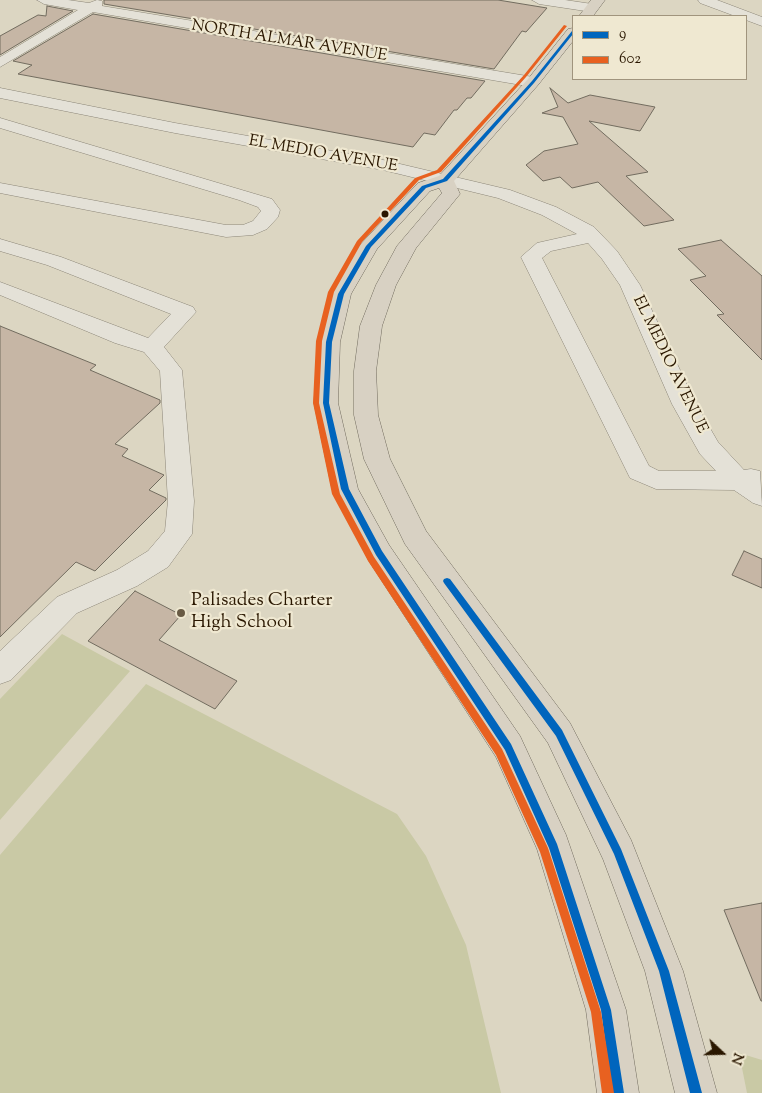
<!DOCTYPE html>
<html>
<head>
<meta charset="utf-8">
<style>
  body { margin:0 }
  #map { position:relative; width:762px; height:1093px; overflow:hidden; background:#dcd6c2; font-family:"Sorts Mill Goudy",serif }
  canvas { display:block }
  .legend { position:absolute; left:572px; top:15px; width:175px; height:65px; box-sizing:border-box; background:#efe8d1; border:1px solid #a0947d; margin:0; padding:6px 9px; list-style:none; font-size:15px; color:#2a1700 }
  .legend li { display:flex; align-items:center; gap:10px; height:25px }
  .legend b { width:25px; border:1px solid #a0947d }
  .north { position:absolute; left:697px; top:1028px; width:50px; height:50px; -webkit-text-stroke:4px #efe8d1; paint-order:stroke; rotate:111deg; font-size:14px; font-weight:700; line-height:20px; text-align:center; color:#2a1700 }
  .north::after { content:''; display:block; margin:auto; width:18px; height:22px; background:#2a1700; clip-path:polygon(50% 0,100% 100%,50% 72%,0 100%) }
</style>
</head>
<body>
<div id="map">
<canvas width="762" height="1093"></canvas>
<ul class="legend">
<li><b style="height:6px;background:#0065bd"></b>9</li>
<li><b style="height:6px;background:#e86120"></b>602</li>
</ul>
<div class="north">N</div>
</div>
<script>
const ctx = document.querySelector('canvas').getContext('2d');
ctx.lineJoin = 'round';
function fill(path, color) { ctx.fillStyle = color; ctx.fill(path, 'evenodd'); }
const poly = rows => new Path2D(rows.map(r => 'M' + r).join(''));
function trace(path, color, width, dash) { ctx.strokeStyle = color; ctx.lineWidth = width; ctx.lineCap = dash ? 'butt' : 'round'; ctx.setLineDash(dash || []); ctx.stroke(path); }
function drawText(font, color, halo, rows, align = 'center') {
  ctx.font = font + ' "Sorts Mill Goudy",serif'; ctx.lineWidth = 4.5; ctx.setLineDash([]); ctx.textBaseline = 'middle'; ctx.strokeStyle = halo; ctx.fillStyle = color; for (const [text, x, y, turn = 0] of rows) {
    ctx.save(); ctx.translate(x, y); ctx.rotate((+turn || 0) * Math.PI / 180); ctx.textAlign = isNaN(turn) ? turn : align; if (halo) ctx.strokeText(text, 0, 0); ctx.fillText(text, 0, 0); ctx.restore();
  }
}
const green = poly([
  [62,634,130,671,0,820,0,699],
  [146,684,397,814,426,856,466,945,501,1093,0,1093,0,855],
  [739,1053,762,1060,762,1093,747,1093]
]);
const building = poly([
  [104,0,498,0,547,8,526,32,522,31,494,69,104,4,104,0],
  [47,6,73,11,0,55,0,36,38,15,46,16,47,6],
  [93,14,485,81,471,98,467,98,457,110,454,110,435,135,424,133,413,147,18,74,32,65,13,61,93,14],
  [550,88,568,103,590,95,655,107,640,131,589,121,648,172,626,176,674,220,644,226,598,182,572,188,560,177,543,181,526,165,544,151,578,144,563,117,542,113,558,107,550,88],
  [721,240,762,276,762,360,717,315,724,314,690,280,706,276,678,249,721,240],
  [0,326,96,365,90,370,160,400,160,403,115,444,128,449,122,456,164,475,149,490,166,498,166,500,95,571,76,562,0,637,0,326],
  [744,551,762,559,762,588,732,575,744,551],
  [135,591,181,615,159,640,237,681,215,709,88,641,135,591],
  [762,903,762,1001,761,1001,724,910,762,903]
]);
const minor = poly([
  [37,0,68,0,89,3,97,0,102,1,102,6,533,77,541,82,533,87,93,12,0,67,0,57,78,10,44,4,37,0],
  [532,0,565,0,592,4,599,8,592,12,539,4,532,0],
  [698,0,717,0,762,17,762,26,746,20,746,16,735,16,700,3,698,0],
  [0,88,175,123,383,160,510,190,556,207,594,227,617,251,640,285,696,404,718,442,744,470,751,469,760,471,762,506,753,503,734,490,656,489,630,478,521,257,537,243,577,234,542,215,498,198,383,170,175,133,0,98,0,88],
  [588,243,602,259,620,285,672,404,700,454,716,471,659,471,649,466,542,258,551,251,588,243],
  [0,118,272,199,280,210,278,217,267,229,253,235,226,237,0,193,0,183,226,225,243,225,253,221,261,211,258,207,239,200,0,128,0,118],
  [0,239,61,257,193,307,196,312,164,347,182,370,194,501,192,534,168,567,137,586,77,613,11,680,0,684,0,651,57,597,117,570,148,551,165,531,168,501,160,371,144,352,115,343,0,295,0,282,148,338,171,314,47,265,0,251,0,239]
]);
const major = poly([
  [591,0,605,0,593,16,579,16,591,0],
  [573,28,573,41,538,85,454,181,460,194,416,248,396,285,382,326,376,371,378,415,390,459,426,531,570,723,631,840,683,971,717,1093,675,1093,645,971,603,859,548,743,405,544,364,459,354,415,354,371,360,326,376,285,397,246,442,193,439,188,430,191,377,249,351,294,340,342,338,403,358,489,389,545,520,736,566,835,626,1010,639,1093,597,1093,586,1010,537,849,496,757,369,561,332,489,314,403,318,342,331,294,359,246,418,183,439,176,528,79,568,29,573,28]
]);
const bus1 = poly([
  [572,31,573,31,573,34,534,83,447,181,426,188,371,247,344,294,332,342,329,403,349,489,382,551,511,744,557,844,611,1010,624,1093,612,1093,601,1010,549,848,505,750,376,555,341,489,323,403,326,342,338,294,366,246,422,186,443,179,532,81,572,31],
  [447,578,450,579,562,730,621,849,669,971,702,1093,690,1093,659,971,614,854,556,736,444,583,443,581,444,579,447,578]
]);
const bus2 = poly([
  [564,25,567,26,526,77,441,172,419,180,362,242,334,292,322,341,319,403,340,494,374,557,502,749,548,848,601,1012,614,1093,602,1093,591,1012,540,852,496,755,368,561,332,494,313,403,316,341,328,292,357,241,415,178,437,170,524,75,564,25]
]);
const markers = [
  [385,214,4.5,"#2a1700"],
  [181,613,5,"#685a44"]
];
const farStreetnames = [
  ["NORTH ALMAR AVENUE",289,42,9],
  ["EL MEDIO AVENUE",323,155,10],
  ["EL MEDIO AVENUE",669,365,64]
];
const poiNames = [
  ["Palisades Charter",191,602],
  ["High School",191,624]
];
fill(green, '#c9c9a5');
fill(building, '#c6b6a5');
trace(building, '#726c5f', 1);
trace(minor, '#8c8678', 1);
trace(major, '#726c5f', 1);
fill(minor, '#e4e1d7');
fill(major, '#d8d1c3');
fill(bus1, '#0065bd');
fill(bus2, '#e86120');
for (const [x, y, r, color] of markers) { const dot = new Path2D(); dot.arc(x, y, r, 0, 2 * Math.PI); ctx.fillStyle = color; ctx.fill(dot); trace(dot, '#efe8d1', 2); }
drawText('16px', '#2a1700', '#efe8d1', farStreetnames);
drawText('19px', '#2a1700', '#efe8d1', poiNames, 'left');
</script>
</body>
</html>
